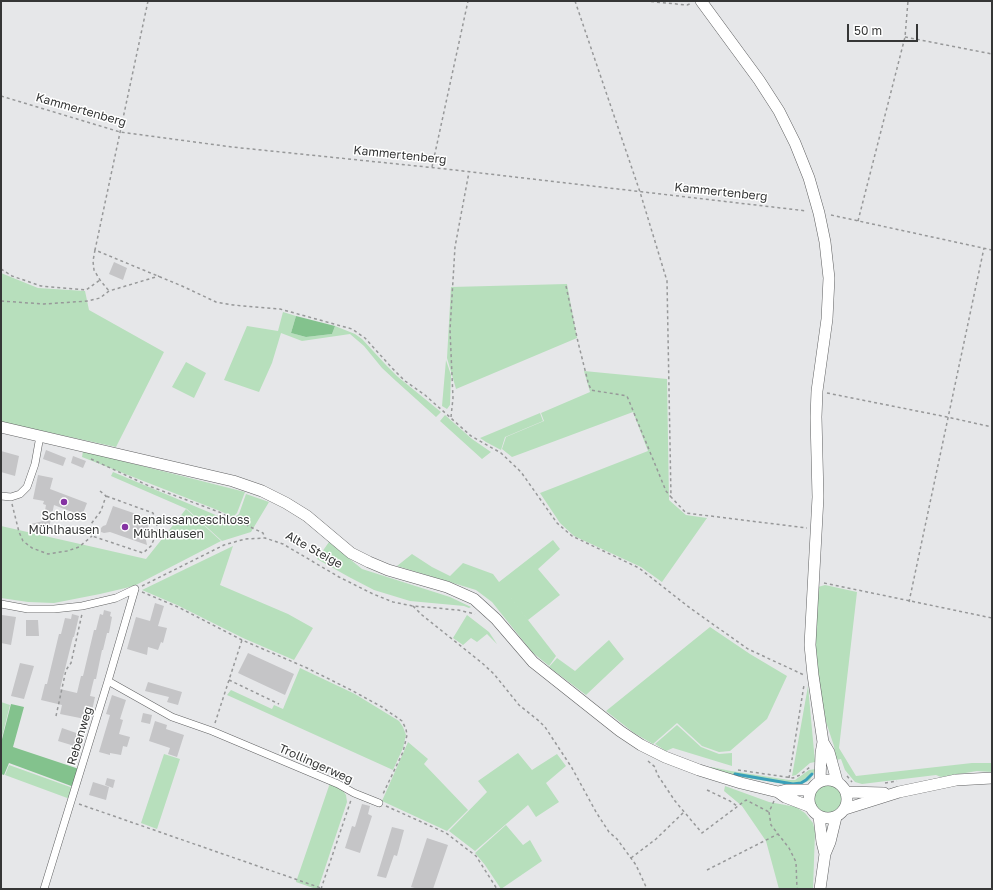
<!DOCTYPE html>
<html>
<head>
<meta charset="utf-8">
<style>
  body { margin:0 }
  #map { position:relative; width:993px; height:890px; overflow:hidden; background:#e6e7e9; font-family:"Golos Text",sans-serif }
  canvas { display:block }
  .frame { position:absolute; inset:0; border:2px solid #353636; pointer-events:none }
  .scale { position:absolute; left:847px; top:24px; width:71px; height:18px; box-sizing:border-box; border:2px solid #353636; border-top:0; padding-left:5px; font-size:12px; line-height:14px; white-space:nowrap; color:#353636; -webkit-text-stroke:3px #fff; paint-order:stroke }
</style>
</head>
<body>
<div id="map">
<canvas width="993" height="890"></canvas>
<div class="frame"></div>
<div class="scale">50 m</div>
</div>
<script>
const ctx = document.querySelector('canvas').getContext('2d');
ctx.lineJoin = 'round';
function fill(path, color) { ctx.fillStyle = color; ctx.fill(path, 'evenodd'); }
const poly = rows => new Path2D(rows.map(r => 'M' + r).join(''));
function trace(path, color, width, dash) { ctx.strokeStyle = color; ctx.lineWidth = width; ctx.lineCap = dash ? 'butt' : 'round'; ctx.setLineDash(dash || []); ctx.stroke(path); }
function drawText(font, color, halo, rows, align = 'center') {
  ctx.font = font + ' "Golos Text",sans-serif'; ctx.lineWidth = 3; ctx.setLineDash([]); ctx.textBaseline = 'middle'; ctx.strokeStyle = halo; ctx.fillStyle = color; for (const [text, x, y, turn = 0] of rows) {
    ctx.save(); ctx.translate(x, y); ctx.rotate((+turn || 0) * Math.PI / 180); ctx.textAlign = isNaN(turn) ? turn : align; if (halo) ctx.strokeText(text, 0, 0); ctx.fillText(text, 0, 0); ctx.restore();
  }
}
const green = poly([
  [1,273,38,288,85,291,89,310,164,352,116,447,1,422],
  [567,284,577,338,456,389,447,358,451,287],
  [283,312,296,316,291,333,306,337,332,334,335,326,355,334,362,339,386,365,398,377,441,412,436,417,396,381,382,368,364,346,350,334,302,341,281,333,272,363,259,392,224,380,247,326,278,331],
  [446,360,451,375,450,405,447,409,442,406],
  [186,362,206,373,194,398,172,387],
  [584,371,667,379,669,500,686,515,707,518,662,582,641,567,574,536,560,523,540,493,648,451,633,412,512,457,502,449,506,437,544,421,541,413,590,392],
  [540,413,543,421,505,437,501,450,486,442,480,438],
  [445,415,472,439,491,452,482,459,440,421],
  [83,451,245,492,237,513,233,517,220,511,82,457],
  [113,472,230,521,239,514,246,494,269,502,251,532,222,541,187,509,111,476],
  [186,509,221,541,134,586,100,594,54,603,28,602,1,598,1,526,146,559],
  [553,540,560,549,538,569,560,595,528,620,504,589,556,656,549,666,532,652,492,602,476,590,397,566,412,554,432,567,450,576,463,563,493,574,499,582],
  [329,542,362,569,450,597,471,607,469,608,464,606,410,601,374,590,349,577,317,559],
  [233,546,220,585,288,614,313,628,294,660,243,638,177,605,142,590],
  [825,585,857,592,839,748,856,776,972,763,992,763,992,772,977,771,941,777,936,775,862,784,855,782,845,770,841,759,836,760,834,746,826,722,818,678,815,646,818,587],
  [467,615,489,632,497,644,487,634,477,642,471,638,463,645,453,638],
  [710,627,750,654,787,676,767,719,730,751,719,752,702,746,677,723,653,744,634,733,606,711],
  [609,640,624,659,586,695,549,667,557,658,575,671],
  [300,668,355,694,399,721,403,727,406,735,403,748,393,770,227,695,231,690,272,709,274,705,283,709],
  [808,686,815,762,810,763,796,775,792,776],
  [1,702,10,705,1,741],
  [677,725,701,747,719,754,732,753,732,766,673,748,666,751,655,744],
  [408,742,428,759,424,764,468,810,447,831,382,801],
  [518,753,532,770,557,754,566,766,546,783,559,802,536,817,528,805,475,851,449,831,487,792,478,781],
  [164,754,180,759,157,829,141,823],
  [9,765,73,788,70,799,5,775],
  [711,767,731,771,789,780,795,780,809,770,816,769,810,780,798,786,741,777,711,769],
  [330,783,341,788,346,795,347,802,318,889,316,889,296,882],
  '814 799a14 14 0 1 1 28 0a14 14 0 1 1-28 0Z',
  [725,786,769,802,796,807,805,813,813,823,815,832,813,889,779,889,766,841,742,806,724,791],
  [506,825,523,845,530,840,542,861,501,889,485,865,475,853]
]);
const forest = poly([
  [296,316,335,326,332,334,306,337,291,333],
  [11,704,24,707,13,747,79,769,74,787,9,763,4,775,1,774,1,743]
]);
const stream = poly([
  [735,774,793,784,801,783,806,780,812,774]
]);
const building = poly([
  [114,262,127,268,123,280,109,274],
  [46,450,66,458,63,466,43,459],
  [1,451,19,456,15,476,1,472],
  [73,456,86,461,83,468,71,463],
  [38,475,53,478,50,489,87,503,82,516,54,505,49,528,31,524,43,521,46,505,43,504,44,501,33,499],
  [113,506,151,519,148,528,156,533,145,535,147,545,110,532,104,533,101,532,101,528,103,526,106,525],
  [155,603,164,606,158,626,167,628,163,643,161,642,158,650,148,647,147,655,127,649,136,617,150,621],
  [104,610,111,612,110,616,112,617,109,633,107,633,103,650,102,650,96,679,94,679,92,687,90,696,95,697,90,720,60,714,62,705,41,700,45,684,47,684,59,634,61,634,65,618,71,619,72,614,79,616,74,637,73,637,60,689,77,693,81,676,83,676,94,630,96,630,100,614,103,615],
  [2,615,16,617,11,645,1,643],
  [26,620,38,620,39,636,26,636],
  [248,653,294,674,285,695,238,673],
  [20,663,34,666,24,699,11,696],
  [148,682,182,692,178,705,167,702,169,697,145,691],
  [112,695,126,700,120,719,123,720,119,734,130,737,127,747,123,746,121,755,110,753,110,755,99,752,110,715,106,714],
  [143,713,152,715,150,724,141,722],
  [155,721,167,725,166,729,184,735,177,757,168,754,170,748,149,741],
  [62,728,85,736,81,748,58,741],
  [107,778,115,780,113,788,105,785],
  [93,782,109,787,106,800,89,795],
  [362,804,370,806,368,814,372,816,360,853,345,848,352,826,355,827],
  [392,827,404,830,397,856,394,855,386,878,377,876],
  [427,838,448,845,433,889,418,889,411,887]
]);
const path = poly([
  [148,1,95,250,182,286,216,302,233,305,280,309,352,329,365,338,392,368,405,381,425,395,471,436,501,453,521,472,557,523,572,536,639,568,690,608,748,649,804,675],
  [575,1,640,192,667,281,671,497,686,513,807,528],
  [645,1,687,5,692,3],
  [905,37,992,54],
  [1,96,120,132,232,147,446,169,807,211],
  [432,167,468,1],
  [831,215,992,250],
  [858,221,905,37,908,1],
  [95,250,93,261,94,270,100,280,109,291],
  [1,269,12,276,41,286,86,290,100,280],
  [566,286,578,342,588,382,591,390,627,396,666,491,671,497],
  [1,301,44,304,88,301,100,298,109,291,159,276],
  [827,393,947,417,992,427],
  [451,417,453,398,450,330,455,247,469,172],
  [91,459,149,486,219,512,263,533,265,538],
  [100,491,106,496,101,511,91,524,92,536,143,553,151,546,158,530,156,521,153,513,106,496],
  [12,504,19,532,23,541,32,548,48,554,67,551,79,547,92,536],
  [824,583,992,618],
  [142,586,224,545,245,539,265,538,283,544,339,577,373,594,393,602,413,606,458,610,475,614],
  [142,592,178,607,242,640,307,668,351,690,382,707,402,721,406,729,407,735,403,752,382,796],
  [909,602,984,248],
  [413,606,422,615,482,663,494,674,519,705,539,721,545,727,572,768,596,812,609,832,617,839,636,865,647,889],
  [229,680,279,704],
  [56,716,66,670,71,663,82,614],
  [215,723,242,640],
  [648,761,655,767,657,774,675,801,702,833,746,800,769,812],
  [738,770,793,778,800,775,810,767],
  [847,776,852,782],
  [789,778,804,685],
  [885,783,897,781],
  [707,790,730,801,737,806],
  [774,801,769,812,771,825,789,848,796,862,797,889],
  [79,804,321,888],
  [386,806,446,833,476,856,497,889],
  [631,858,656,839,684,812],
  [707,870,778,834],
  [321,889,351,800]
]);
const street = poly([
  [1,496,11,497,20,494,27,487,35,464,40,436],
  [1,604,28,609,54,609,82,606,116,598,135,589],
  [108,681,172,717,212,731,338,784,354,793,379,803],
  [44,889,108,681,135,589]
]);
const secondary = poly([
  [701,1,759,80,779,111,795,143,809,178,819,213,825,242,829,278,827,319,817,391,816,417,818,497,810,645,813,675,823,742,821,753,820,781],
  [1,427,233,481,262,491,286,503,307,516,351,553,369,562,388,570,447,587,474,599,496,619,533,662,620,731,641,745,665,757,699,770,741,783,778,792,785,797,811,807],
  [823,742,829,752,837,781],
  '809 799a19 19 0 1 1 38 0a19 19 0 1 1-38 0Z',
  [778,792,786,790,811,790],
  [847,792,884,793],
  [845,809,899,792,956,780,992,778],
  [819,816,822,842,825,854],
  [820,889,825,854,830,842,836,817]
]);
const markers = [
  [64,502,4,"#8532a2"],
  [125,527,4,"#8532a2"]
];
const streetNames = [
  ["Kammertenberg",81,110,16],
  ["Kammertenberg",400,155,6],
  ["Kammertenberg",721,192,6],
  ["Alte Steige",314,550,29],
  ["Rebenweg",80,736,-73],
  ["Trollingerweg",316,764,24]
];
const poiNames = [
  ["Schloss",64,516],
  ["Mühlhausen",64,530],
  ["Renaissanceschloss",133,520,"left"],
  ["Mühlhausen",133,534,"left"]
];
fill(green, '#b7dfbc');
fill(forest, '#83c28d');
trace(stream, '#399fb9', 3);
fill(building, '#c5c5c7');
trace(street, '#606162', 8);
trace(secondary, '#606162', 12);
trace(path, '#979899', 1.5, [3, 3]);
trace(street, '#fff', 7);
trace(secondary, '#fff', 11);
for (const [x, y, r, color] of markers) { const dot = new Path2D(); dot.arc(x, y, r, 0, 2 * Math.PI); ctx.fillStyle = color; ctx.fill(dot); trace(dot, '#fff', 1.5); }
drawText('12px', '#353636', '#fff', streetNames);
drawText('12px', '#353636', '#fff', poiNames);
</script>
</body>
</html>
